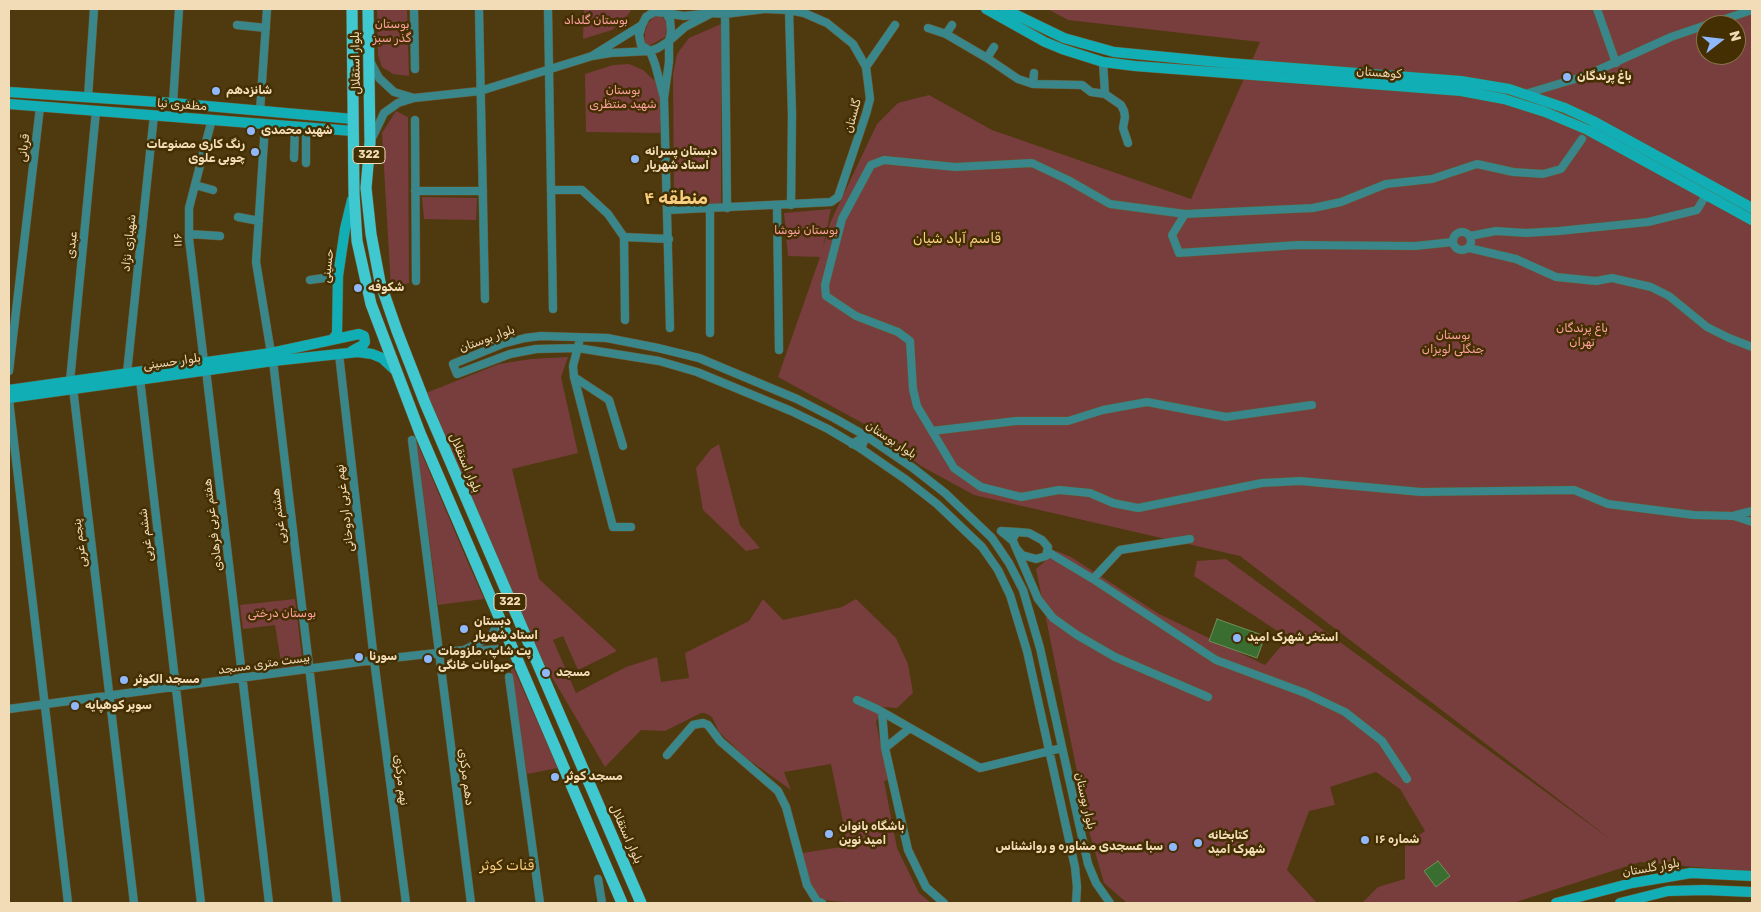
<!DOCTYPE html>
<html>
<head>
<meta charset="utf-8">
<style>
  body { margin:0 }
  #map { position:relative; width:1761px; height:912px; overflow:hidden; background:#4f390f; font-family:Rubik,sans-serif }
  canvas { display:block }
  .frame { position:absolute; inset:0; border:10px solid #f2dcb8; pointer-events:none }
  .north { position:absolute; left:1696px; top:15px; width:50px; height:50px; box-sizing:border-box; background:#442f03; border:1px solid #8a744b; border-radius:50%; rotate:74deg; font-size:14px; font-weight:700; line-height:20px; text-align:center; color:#f2dcb8 }
  .north::after { content:''; display:block; margin:auto; width:18px; height:22px; background:#90b8fd; clip-path:polygon(50% 0,100% 100%,50% 72%,0 100%) }
</style>
</head>
<body>
<div id="map">
<canvas width="1761" height="912"></canvas>
<div class="frame"></div>
<div class="north">N</div>
</div>
<script>
const ctx = document.querySelector('canvas').getContext('2d');
ctx.lineJoin = 'round';
function fill(path, color) { ctx.fillStyle = color; ctx.fill(path, 'evenodd'); }
const poly = rows => new Path2D(rows.map(r => 'M' + r).join(''));
function trace(path, color, width, dash) { ctx.strokeStyle = color; ctx.lineWidth = width; ctx.lineCap = dash ? 'butt' : 'round'; ctx.setLineDash(dash || []); ctx.stroke(path); }
function drawText(font, color, halo, rows, align = 'center') {
  ctx.font = font + ' Rubik,Vazirmatn,sans-serif'; ctx.lineWidth = 5; ctx.setLineDash([]); ctx.textBaseline = 'middle'; ctx.strokeStyle = halo; ctx.fillStyle = color; for (const [text, x, y, turn = 0] of rows) {
    ctx.save(); ctx.translate(x, y); ctx.rotate((+turn || 0) * Math.PI / 180); ctx.textAlign = isNaN(turn) ? turn : align; if (halo) ctx.strokeText(text, 0, 0); ctx.fillText(text, 0, 0); ctx.restore();
  }
}
const green = poly([
  [377,9,407,9,409,76,393,74,382,67,378,55],
  [584,9,632,9,627,16,612,30,583,39],
  [1048,9,1752,9,1752,872,1640,862,1513,903,1362,903,1378,887,1405,879,1405,845,1425,831,1400,789,1376,772,1330,787,1335,805,1309,811,1287,870,1317,903,1127,903,1104,883,1089,831,1036,569,1057,551,1071,557,1159,614,1265,665,1288,638,1194,576,1197,561,1226,559,1613,841,1240,556,974,495,921,466,879,432,778,377,820,257,788,256,784,213,831,209,823,248,830,223,877,124,898,103,929,95,992,130,1191,199,1260,42,1068,20],
  [1706,25,1736,25,1736,55,1706,55],
  [661,16,665,20,667,28,665,37,649,46,644,42,645,32,648,23,654,17],
  [721,24,721,206,674,206,673,74,677,54,689,38],
  [629,64,643,70,655,81,661,96,660,133,586,132,585,74,613,65],
  [396,111,408,117,409,283,391,289,382,133],
  [422,197,477,198,476,220,424,219],
  [568,357,561,377,578,453,512,469,539,579,617,651,578,670,563,636,553,640,576,693,626,667,657,657,661,682,689,678,685,653,749,621,763,599,783,620,842,607,856,599,896,638,908,664,913,693,897,708,883,707,876,722,888,780,884,781,897,848,919,893,931,903,856,903,821,900,816,895,811,888,802,853,848,846,831,764,784,772,791,790,745,757,719,732,712,717,705,713,701,713,665,731,641,730,605,767,536,650,426,393,499,364,531,359],
  [416,440,463,551,484,599,438,605],
  [719,444,740,525,760,548,746,551,703,510,696,468,711,449],
  [295,599,303,666,282,668,275,625,243,629,240,605],
  [509,658,558,768,527,774]
]);
const water = poly([
  [1217,619,1265,636,1257,658,1209,641,1217,619],
  [1438,861,1450,876,1436,887,1424,871,1438,861]
]);
const minor = poly([
  [414,9,415,69],
  [479,9,485,299],
  [548,9,553,309],
  [1597,9,1616,63],
  [789,10,792,115,791,205],
  [712,13,725,14,764,9],
  [725,14,727,208],
  [237,25,266,28],
  [642,25,592,56,610,53,650,51,658,48,669,41,671,32,670,20,666,13,654,12,646,17,642,25,639,35,641,45,650,51,655,64,664,98,669,62,669,41,685,27,712,13,684,16,666,13,665,9],
  [1707,25,1752,10],
  [928,28,946,34,987,58,1018,79,1033,84,1082,85,1091,92,1105,94,1121,105,1124,111,1125,117,1123,128,1128,143],
  [946,34,952,25],
  [987,58,994,47],
  [370,61,379,78,394,92,414,98],
  [1103,62,1105,94],
  [866,67,895,25],
  [1033,84,1034,73],
  [1525,94,1585,76,1671,37,1706,25],
  [88,97,94,9],
  [664,98,670,328],
  [173,103,179,9],
  [260,111,267,9],
  [415,120,416,281],
  [265,125,256,262,271,353],
  [373,136,384,113,398,103,414,98,480,91,592,56],
  [1582,139,1561,169,1543,174,1513,172,1477,164,1432,179,1386,184,1341,202,1313,208,1185,214,1110,204,1068,180,1032,163,955,167,884,160,871,165,842,219,825,285,826,296,856,316,898,332,910,341,913,389,917,406,954,468,981,487,1021,497,1059,490,1090,493,1113,503,1138,508,1262,483,1300,481,1421,492,1574,490,1608,504,1694,515,1734,516,1752,522],
  [294,158,295,127],
  [306,163,306,128],
  [195,185,213,190],
  [551,190,582,190,608,214,624,237,669,239],
  [415,191,483,191],
  [777,205,779,350],
  [710,209,710,333],
  [668,210,831,202,838,197,866,114,870,99,866,67,853,44,827,23,804,13,789,10,765,9],
  [1185,214,1172,235,1179,253,1298,245,1415,246,1453,242],
  [238,217,259,221],
  '1453 241a9 9 0 1 1 18 0a9 9 0 1 1-18 0Z',
  [189,234,220,236],
  [1470,236,1496,231,1526,233,1559,231,1648,222,1697,210,1706,195],
  [624,237,625,320],
  [1469,248,1516,259,1556,277,1596,281,1612,278,1651,287,1669,296,1707,327,1729,338,1752,347],
  [310,280,338,276],
  [579,343,573,366,574,377,613,527,631,527],
  [339,354,374,660,406,903],
  [273,361,337,903],
  [204,362,189,239,189,208,212,119],
  [206,370,269,903],
  [9,371,40,107],
  [127,373,154,115],
  [574,377,609,400,623,446],
  [140,379,201,903],
  [70,381,96,111],
  [73,388,134,903],
  [9,400,68,903],
  [932,431,1016,421,1068,421,1103,410,1147,402,1226,417,1312,405],
  [412,440,471,903],
  [852,444,866,436,861,449],
  [1736,515,1752,511],
  [1017,532,1029,533,1042,540,1048,547,1046,556,1036,559,1022,555,1016,548,1013,541,1013,538,1017,532],
  [1013,541,1001,531,1017,532],
  [1016,548,1038,599,1053,618,1077,635,1115,657,1208,697],
  [1048,552,1093,579,1216,660,1305,693,1345,712,1382,741,1407,779],
  [1093,579,1120,550,1190,539],
  [464,650,492,636,499,618],
  [509,677,540,903],
  [857,700,877,709,980,768,1062,748],
  [9,709,374,660,464,650,474,651,513,648],
  [882,712,885,748,910,728],
  [885,748,908,850,926,887,944,903],
  [667,755,693,725,703,723,708,725,720,741,778,791,786,807,807,885,817,901,822,903],
  [598,879,602,903],
  [1076,903,1077,887,1075,867,1027,651,1010,595,998,570,982,547,937,504,905,479,860,448,828,429,791,411,755,396,697,372,659,361,578,348,536,349,510,354,457,374,453,364,502,344,525,338,541,336,607,338,658,348,699,358,797,399,834,418,866,436,913,468,945,493,992,538,1009,563,1023,590,1040,648,1088,864,1096,883,1110,903]
]);
const secondary = poly([
  [986,9,1045,42,1062,49,1103,62,1135,66,1461,91,1504,99,1545,112,1588,130,1752,220],
  [1004,9,1064,38,1114,52,1228,63,1461,81,1509,89,1565,108,1593,121,1752,208],
  [9,92,173,103,353,119],
  [9,104,353,131],
  [332,340,337,334,338,276,345,229,352,200],
  [9,390,271,353,359,334,364,336,365,342,363,345,352,351],
  [9,398,273,361,358,352,372,354,382,358,396,371],
  [1556,903,1632,883,1691,873,1752,876],
  [1620,903,1668,891,1704,890,1752,892]
]);
const primary = poly([
  [352,9,354,194,357,241,371,304,420,433,622,903],
  [368,9,370,142,366,188,371,234,380,282,397,331,425,403,641,903]
]);
const markers = [
  [1567,77,5,"#90b8fd"],
  [216,91,5,"#90b8fd"],
  [251,131,5,"#90b8fd"],
  [255,152,5,"#90b8fd"],
  [635,159,5,"#90b8fd"],
  [358,288,5,"#90b8fd"],
  [464,629,5,"#90b8fd"],
  [1237,638,5,"#90b8fd"],
  [359,657,5,"#90b8fd"],
  [428,659,5,"#90b8fd"],
  [546,673,5,"#90b8fd"],
  [124,680,5,"#90b8fd"],
  [75,706,5,"#90b8fd"],
  [555,777,5,"#90b8fd"],
  [829,834,5,"#90b8fd"],
  [1365,840,5,"#90b8fd"],
  [1198,843,5,"#90b8fd"],
  [1173,847,5,"#90b8fd"]
];
const shields = [
  [369,155,32],
  [510,602,32]
];
const shieldNames = [
  ["322",369,155],
  ["322",510,602]
];
const parkNames = [
  ["بوستان گلداد",596,21],
  ["بوستان",392,25],
  ["گذر سبز",392,39],
  ["بوستان",623,91],
  ["شهید منتظری",623,105],
  ["بوستان نیوشا",806,231],
  ["باغ پرندگان",1582,329],
  ["تهران",1582,343],
  ["بوستان",1453,336],
  ["جنگلی لویزان",1453,350],
  ["بوستان درختی",282,614]
];
const streetNames = [
  ["بلوار استقلال",356,63,-91],
  ["کوهستان",1379,73,4],
  ["مظفری نیا",182,105,4],
  ["گلستان",853,116,-75],
  ["قربانی",24,148,-83],
  ["۱۱۶",178,240,-93],
  ["شهبازی نژاد",129,243,-84],
  ["عبدی",72,245,-84],
  ["حسینی",328,266,-84],
  ["بلوار بوستان",487,339,-20],
  ["بلوار حسینی",172,362,-8],
  ["بلوار بوستان",891,440,33],
  ["بلوار استقلال",465,463,67],
  ["نهم غربی اردوخانی",345,508,-97],
  ["هشتم غربی",279,516,-97],
  ["هفتم غربی فرهادی",213,525,-97],
  ["ششم غربی",146,535,-97],
  ["پنجم غربی",80,543,-97],
  ["بیست متری مسجد",264,664,-8],
  ["دهم مرکزی",466,777,83],
  ["نهم مرکزی",401,780,83],
  ["بلوار بوستان",1085,801,77],
  ["بلوار استقلال",626,834,66],
  ["بلوار گلستان",1651,868,-10]
];
const poiNames = [
  ["باغ پرندگان",1577,77],
  ["شانزدهم",226,91],
  ["شهید محمدی",261,131],
  ["رنگ کاری مصنوعات",245,145,"right"],
  ["چوبی علوی",245,159,"right"],
  ["دبستان پسرانه",645,152],
  ["استاد شهريار",645,166],
  ["شکوفه",368,288],
  ["دبستان",474,622],
  ["استاد شهریار",474,636],
  ["استخر شهرک امید",1247,638],
  ["پت شاپ، ملزومات",438,652],
  ["حیوانات خانگی",438,666],
  ["سورنا",369,657],
  ["مسجد",556,673],
  ["مسجد الکوثر",134,680],
  ["سوپر کوهپایه",85,706],
  ["مسجد کوثر",565,777],
  ["باشگاه بانوان",839,827],
  ["امید نوین",839,841],
  ["کتابخانه",1208,836],
  ["شهرک امید",1208,850],
  ["شماره ۱۶",1375,840],
  ["سبا عسجدی مشاوره و روانشناس",1163,847,"right"]
];
const neighbourhoodNames = [
  ["قاسم آباد شیان",957,239],
  ["قنات کوثر",507,866]
];
const districtNames = [
  ["منطقه ۴",676,199]
];
fill(green, '#783d3d');
fill(water, '#3a6e31');
trace(water, '#718f5a', 1);
trace(minor, '#6c562d', 9);
trace(secondary, '#6c562d', 11);
trace(primary, '#6c562d', 12);
trace(minor, '#39868b', 8);
trace(secondary, '#12aeb6', 10);
trace(primary, '#40c8d0', 11);
for (const [x, y, r, color] of markers) { const dot = new Path2D(); dot.arc(x, y, r, 0, 2 * Math.PI); ctx.fillStyle = color; ctx.fill(dot); trace(dot, '#442f03', 2); }
for (const [x, y, w] of shields) { const box = new Path2D(); box.roundRect(x - w / 2, y - 8.5, w, 17, 4); ctx.fillStyle = '#442f03'; ctx.fill(box); trace(box, '#f2dcb8', 1); }
drawText('bold 11px', '#f2dcb8', null, shieldNames);
drawText('12px', '#fda19f', '#442f03', parkNames);
drawText('12px', '#f2dcb8', '#442f03', streetNames);
drawText('bold 12px', '#f2dcb8', '#442f03', poiNames, 'left');
drawText('14px', '#f8cd80', '#442f03', neighbourhoodNames);
drawText('bold 18px', '#f8cd80', '#442f03', districtNames);
</script>
</body>
</html>
